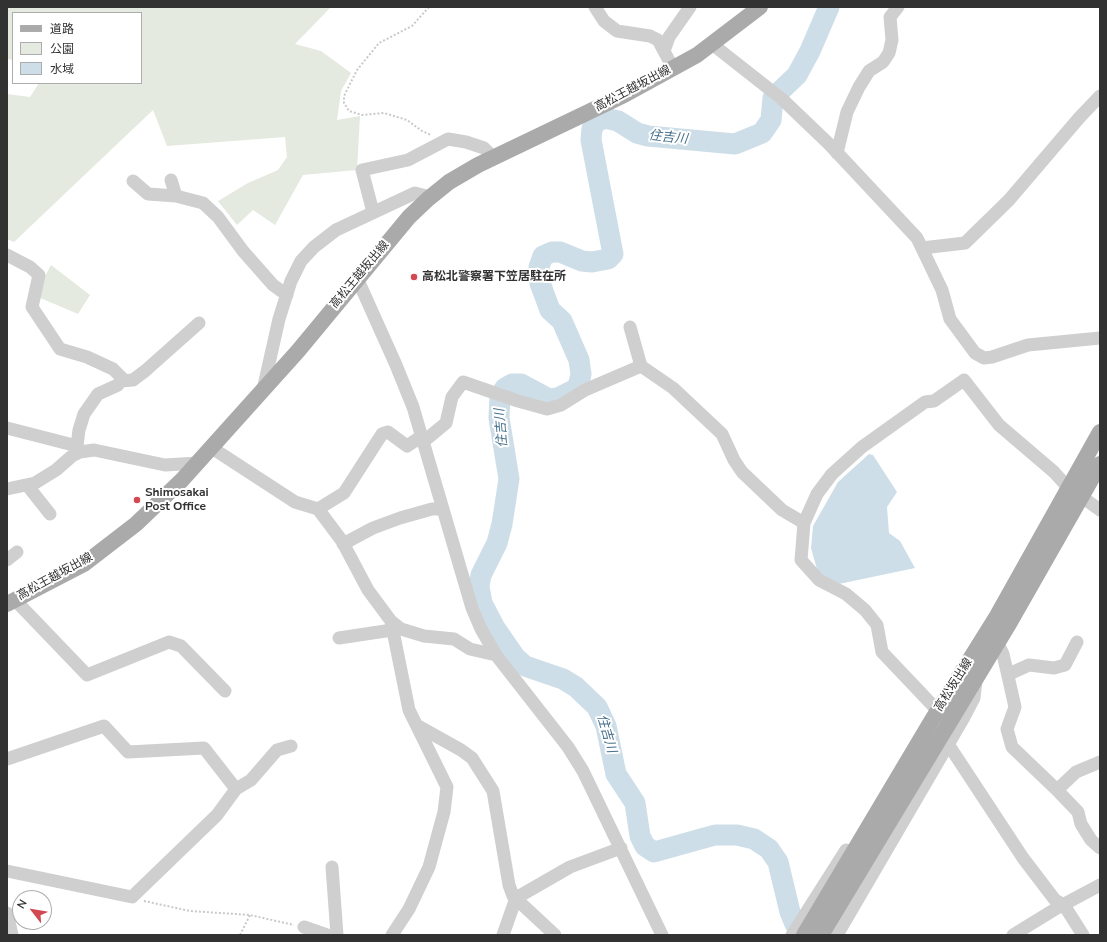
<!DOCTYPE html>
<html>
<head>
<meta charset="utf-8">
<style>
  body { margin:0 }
  #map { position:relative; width:1107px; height:942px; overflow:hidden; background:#fff; font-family:"Nunito Sans","Noto Sans JP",sans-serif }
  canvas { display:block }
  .frame { position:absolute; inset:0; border:8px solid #323232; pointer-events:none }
  .legend { position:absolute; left:12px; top:12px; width:130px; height:72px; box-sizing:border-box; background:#fff; border:1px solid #adadad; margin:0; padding:5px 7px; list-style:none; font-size:12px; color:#323232 }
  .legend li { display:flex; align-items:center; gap:8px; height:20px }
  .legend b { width:20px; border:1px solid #adadad }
  .north { position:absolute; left:12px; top:890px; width:40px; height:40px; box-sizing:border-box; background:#fff; border:1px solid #adadad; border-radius:50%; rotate:301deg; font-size:11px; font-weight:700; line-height:16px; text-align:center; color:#323232 }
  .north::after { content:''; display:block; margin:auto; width:14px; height:18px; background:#d34952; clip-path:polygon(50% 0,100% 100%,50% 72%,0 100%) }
</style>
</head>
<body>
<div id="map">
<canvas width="1107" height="942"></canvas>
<div class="frame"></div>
<ul class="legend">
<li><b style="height:5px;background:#aaa"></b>道路</li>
<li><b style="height:11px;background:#e4eadf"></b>公園</li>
<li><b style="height:11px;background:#cddee8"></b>水域</li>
</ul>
<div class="north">N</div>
</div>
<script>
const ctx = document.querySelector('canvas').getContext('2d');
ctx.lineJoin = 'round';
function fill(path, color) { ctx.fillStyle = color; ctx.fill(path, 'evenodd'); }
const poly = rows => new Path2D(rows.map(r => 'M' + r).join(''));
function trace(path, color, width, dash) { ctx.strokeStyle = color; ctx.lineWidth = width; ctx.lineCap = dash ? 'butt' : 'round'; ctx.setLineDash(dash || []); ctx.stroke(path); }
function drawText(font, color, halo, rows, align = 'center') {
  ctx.font = font + ' "Nunito Sans","Noto Sans JP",sans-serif'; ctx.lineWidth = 4; ctx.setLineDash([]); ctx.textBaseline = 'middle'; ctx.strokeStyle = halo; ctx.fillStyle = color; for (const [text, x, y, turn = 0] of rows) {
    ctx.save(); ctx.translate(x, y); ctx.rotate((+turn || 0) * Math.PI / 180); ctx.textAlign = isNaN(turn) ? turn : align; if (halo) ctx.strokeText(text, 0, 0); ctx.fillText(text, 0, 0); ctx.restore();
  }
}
const green = poly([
  [7,7,331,7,295,44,321,51,351,73,341,91,337,120,360,116,357,170,303,175,275,225,253,210,237,225,218,201,248,183,278,170,287,157,285,137,167,146,153,110,14,242,7,239,7,94,30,97,39,83,141,83,141,13,13,13,13,60,7,59],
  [51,265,90,295,78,314,38,297,42,282]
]);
const water = poly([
  [869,454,873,455,897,492,887,507,889,533,900,541,915,568,834,585,818,573,811,548,813,526,838,482]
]);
const river = poly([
  [810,935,795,924,790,912,778,862,769,849,754,839,737,835,715,835,654,852,645,846,640,836,635,803,616,774,606,726,597,707,576,687,563,679,525,666,515,657,495,628,482,603,479,587,481,575,497,543,502,524,509,479,499,418,500,396,505,388,512,384,521,384,549,399,558,398,576,389,579,383,581,374,579,360,562,321,550,310,540,283,539,267,543,256,552,252,560,252,582,261,592,262,608,259,613,254,591,140,592,129,596,122,605,118,618,121,637,133,648,136,735,144,762,133,771,120,773,98,797,75,810,51,829,7]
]);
const path = poly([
  [429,7,412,26,379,43,357,70,344,96,344,103,349,111,362,115,384,113,407,120,422,131,431,135],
  [144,901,190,911,250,915,294,925],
  [240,935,250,915]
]);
const minor = poly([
  [595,7,604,21,617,31,650,36,658,40,673,68],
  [712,44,782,99,829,144,917,238,942,290,950,319,975,353,984,358,992,357,1028,345,1100,338],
  [664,51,669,37,690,7],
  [837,153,847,112,859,87,869,71,883,62,889,53,892,40,890,17,898,7],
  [171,180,176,196,203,203,218,217,243,251,273,285,287,295],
  [133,181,148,194,176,196],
  [373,212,362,170,408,160,448,139,466,142,484,148,494,158],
  [922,248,965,243,1009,200,1079,118,1100,96],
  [7,255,30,267,39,275,32,307,60,349,87,357,113,369,122,378,118,385,98,394,84,414,79,430,76,454],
  [357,278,396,365,413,407,472,608,481,629,496,655,568,747,583,771,662,935],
  [641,366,673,388,722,434,734,460,742,472,782,510,804,523,801,560,819,580,846,594,865,610,877,625,882,652,938,711],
  [121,381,133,380,145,371,199,323],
  [263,390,279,319,291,281,301,261,314,247,336,230,415,193,430,197],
  [7,428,77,446],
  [423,442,446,423,452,397,463,382,518,401,547,409,561,405,585,390,641,366,630,327],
  [212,448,295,502,318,509,342,541,368,590,391,621,401,629,424,636,454,639,470,649,496,655],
  [27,485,50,514],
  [7,489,35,483,56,470,72,456,80,452,94,450,165,465,198,463],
  [1082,497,1100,510],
  [318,509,344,493,382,434,388,432,407,446,422,436],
  [804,523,817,494,832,474,862,447,925,402,934,401,964,380,999,425,1054,472,1063,482,1070,486],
  [343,544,373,528,400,518,432,509,443,509],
  [7,560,17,552],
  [15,600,87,675,169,642,181,646,225,691],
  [391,621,409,710,447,787,444,812,429,867,409,909,392,935],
  [994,635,1003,654,1015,707,1007,729,1012,747,1057,790],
  [339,638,392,630],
  [1009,674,1029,665,1054,668,1065,665,1077,642],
  [418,726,461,750,472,758,493,791,509,885,513,896,555,935],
  [948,744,1023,858,1055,900,1064,905,1083,935],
  [7,759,104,726,128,752,204,748,236,789,251,780,277,750,291,746],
  [1100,762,1076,772,1057,790,1078,812,1081,824,1091,840,1100,848],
  [332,867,337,935],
  [7,871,132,897,217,815,236,789],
  [7,913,12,935],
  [304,927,327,935],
  [503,935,516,898,570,867,621,848],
  [792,935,846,850],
  [837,935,963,719,974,698,976,680],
  [1013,935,1057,908,1100,885]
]);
const major = poly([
  [7,604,84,564,136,524,182,480,298,351,409,217,428,199,449,182,478,165,624,95,697,55,760,7],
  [804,935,932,720,997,616,1100,432],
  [821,935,1010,622,1100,464]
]);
const markers = [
  [414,277,4,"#d34952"],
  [137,500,4,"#d34952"]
];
const streetNames = [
  ["高松王越坂出線",633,89,-28],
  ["高松王越坂出線",360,275,-50],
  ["高松王越坂出線",55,577,-29],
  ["高松坂出線",954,685,-58]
];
const poiNames = [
  ["高松北警察署下笠居駐在所",422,277],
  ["Shimosakai",145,493],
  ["Post Office",145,507]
];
const waterNames = [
  ["住吉川",668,138,6],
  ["住吉川",502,428,-95],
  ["住吉川",606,734,74]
];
fill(green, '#e4eadf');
fill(water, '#cddee8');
trace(river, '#cddee8', 21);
trace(path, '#c9c9c9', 2, [2, 2]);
trace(minor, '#cfcfcf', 13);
trace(major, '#aaa', 16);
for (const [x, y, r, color] of markers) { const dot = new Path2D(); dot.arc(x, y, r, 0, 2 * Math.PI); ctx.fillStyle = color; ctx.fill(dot); trace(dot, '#fff', 1.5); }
drawText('12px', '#323232', '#fff', streetNames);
drawText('bold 12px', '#323232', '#fff', poiNames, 'left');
drawText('italic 13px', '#48718c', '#fff', waterNames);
</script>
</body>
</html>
